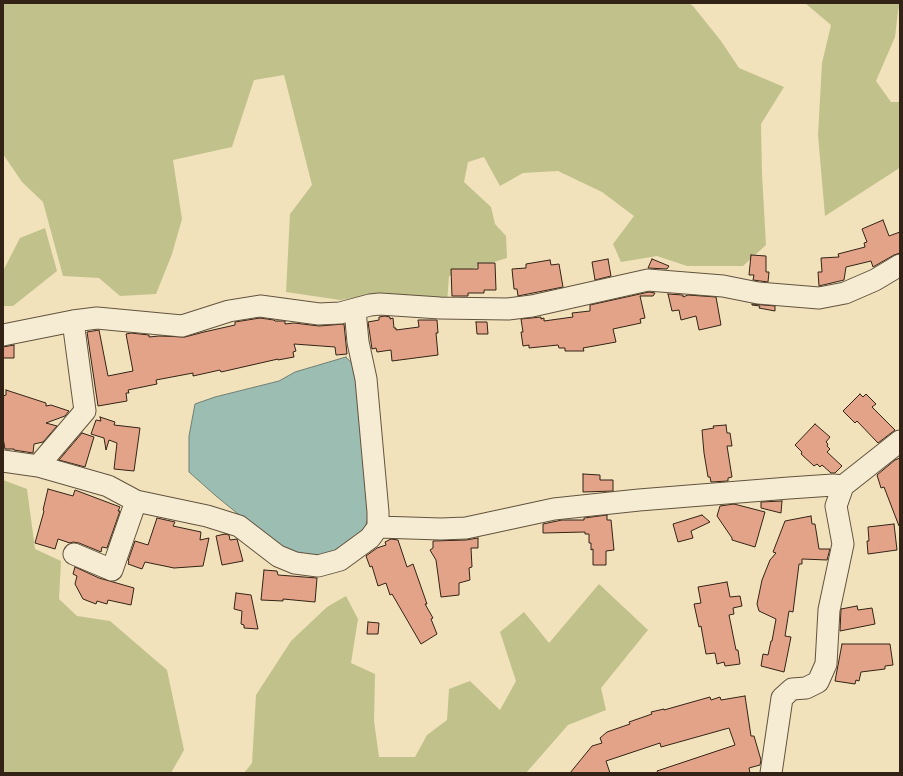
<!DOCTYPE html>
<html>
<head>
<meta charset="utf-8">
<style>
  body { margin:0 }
  #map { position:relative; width:903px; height:776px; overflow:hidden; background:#f1e2bb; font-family:"Sorts Mill Goudy",serif }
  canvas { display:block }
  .frame { position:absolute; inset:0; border:4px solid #332316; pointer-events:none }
</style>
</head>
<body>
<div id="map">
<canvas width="903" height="776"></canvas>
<div class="frame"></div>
</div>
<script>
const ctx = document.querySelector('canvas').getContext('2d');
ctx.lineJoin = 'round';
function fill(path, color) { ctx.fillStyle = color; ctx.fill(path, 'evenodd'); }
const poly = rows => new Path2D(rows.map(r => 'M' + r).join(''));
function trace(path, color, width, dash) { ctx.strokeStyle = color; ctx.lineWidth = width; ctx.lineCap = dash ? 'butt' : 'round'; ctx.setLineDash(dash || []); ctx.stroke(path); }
const green = poly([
  [3,3,689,3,693,6,721,41,739,68,784,87,761,124,762,174,766,245,743,266,687,266,657,256,621,262,613,244,634,216,602,192,558,171,523,173,500,186,484,157,468,162,464,182,491,207,495,224,506,236,507,258,449,276,447,303,383,293,340,300,286,292,290,214,312,185,284,75,254,80,232,147,173,160,182,219,172,254,156,294,120,296,99,278,63,276,43,202,22,182,3,154],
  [805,3,900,3,898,11,895,37,876,81,891,102,900,102,900,166,898,169,825,216,818,135,822,63,831,25],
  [45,228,57,271,13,306,3,306,3,271,20,238],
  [3,480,27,489,35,549,61,561,59,599,77,616,110,621,167,670,184,750,171,773,3,773],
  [599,584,648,630,601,688,606,710,568,725,526,773,244,773,252,763,256,695,291,641,327,607,346,596,358,619,351,663,375,674,374,721,379,757,415,757,427,735,447,720,449,689,470,681,500,710,516,681,500,632,524,612,549,643]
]);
const water = poly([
  [346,357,356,368,370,505,366,525,354,542,322,558,286,553,216,496,189,472,189,436,195,404,215,397,279,381,295,372,346,357]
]);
const building = poly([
  [883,220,889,236,900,232,900,253,894,255,873,267,871,261,846,267,844,280,819,286,818,272,822,272,821,258,839,257,838,254,865,247,864,243,867,242,862,229,883,220],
  [751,255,766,256,766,272,769,272,768,282,753,280,754,275,749,275,751,255],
  [608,259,611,276,595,280,592,262,608,259],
  [652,259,669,266,667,269,648,268,652,259],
  [550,260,551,265,559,264,563,287,518,296,517,289,514,289,512,269,526,268,526,264,550,260],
  [478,263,495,263,496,290,484,290,484,293,468,293,468,296,452,296,451,269,478,269,478,263],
  [649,292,655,293,653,296,640,296,645,318,640,319,641,323,613,329,616,342,583,348,584,351,565,351,565,348,559,348,558,345,529,348,529,345,523,346,521,332,523,332,521,319,541,317,541,319,544,318,544,321,573,317,572,313,590,311,590,305,649,292],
  [668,294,683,295,683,297,688,295,716,297,721,325,699,330,696,316,681,320,679,310,672,311,668,294],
  [752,304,775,306,775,311,759,308,760,306,752,305,752,304],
  [385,316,390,317,390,319,393,318,394,328,396,328,396,330,419,327,418,320,437,320,438,333,436,333,438,355,392,361,391,350,377,352,376,348,372,349,368,322,379,320,379,317,385,316],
  [260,318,274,320,275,321,285,321,285,324,294,323,319,326,344,324,347,354,336,355,335,347,294,344,296,351,293,352,294,357,278,360,278,359,221,372,220,370,193,376,193,373,156,380,157,384,128,390,129,393,126,393,127,401,98,406,87,332,99,330,108,376,133,371,126,334,131,333,149,335,149,337,159,336,185,337,204,332,235,325,235,322,260,318],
  [476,322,487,322,488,334,477,334,476,322],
  [14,345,14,358,3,358,3,347,14,345],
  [6,390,46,403,46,406,51,405,69,411,65,416,46,423,57,426,43,442,34,444,33,453,14,450,14,449,5,449,3,438,3,396,6,395,6,390],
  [860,394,863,397,866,394,876,404,872,407,895,430,878,443,857,421,855,423,843,411,860,394],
  [100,417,115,422,114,425,140,428,134,471,114,469,117,443,109,440,106,450,104,438,91,434,96,420,101,421,100,417],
  [815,424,830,437,826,442,828,444,827,446,830,449,827,452,842,466,835,473,831,473,822,465,820,467,817,464,814,466,801,454,802,452,795,445,815,424],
  [726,425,727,433,730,433,732,446,727,446,732,477,728,478,728,481,711,482,710,477,708,477,704,453,702,430,714,428,713,426,726,425],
  [82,433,94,437,85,467,59,460,82,433],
  [900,458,900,525,899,526,884,487,881,488,877,475,895,460,900,458],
  [583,474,600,475,600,480,613,480,613,491,583,492,583,474],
  [48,489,73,496,75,490,120,507,118,511,120,511,107,548,102,547,101,552,79,543,73,542,70,543,58,539,55,549,35,543,44,511,43,510,48,489],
  [782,501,781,513,761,508,761,502,782,501],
  [734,504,765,512,755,547,732,540,732,538,717,516,720,506,734,504],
  [607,515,607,520,611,520,614,550,606,551,606,565,593,565,593,549,591,550,591,543,589,543,589,534,585,534,585,532,543,533,543,524,562,520,584,520,584,518,607,515],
  [702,515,710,522,691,531,693,538,678,542,673,524,702,515],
  [811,516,812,524,815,524,819,549,830,549,827,560,802,559,802,564,799,564,793,612,789,611,785,636,791,637,784,672,761,666,763,654,768,655,771,641,772,641,776,619,759,611,757,604,762,580,770,560,776,553,773,552,785,521,811,516],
  [157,518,175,522,173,526,201,532,200,540,209,538,203,566,174,568,145,562,142,569,128,564,129,562,128,561,135,541,148,545,157,518],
  [894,524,897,550,868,554,867,541,869,541,868,527,894,524],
  [225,534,229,535,230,540,237,539,243,561,222,565,216,536,225,534],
  [478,538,478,548,471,548,472,567,469,568,470,580,459,583,459,595,441,597,436,560,430,550,433,548,433,541,466,540,478,538],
  [391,539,398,540,407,567,413,564,427,604,425,604,433,618,431,619,437,634,421,644,392,594,390,595,386,583,378,586,372,566,370,567,366,556,377,548,386,545,385,542,391,539],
  [75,567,99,578,134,588,131,605,108,600,107,604,97,601,96,604,83,599,75,584,77,576,73,574,75,567],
  [264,570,277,571,278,575,317,578,315,602,283,599,283,601,261,600,264,570],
  [727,582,730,597,740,596,742,606,733,608,734,614,729,615,736,650,738,650,740,664,725,666,724,662,717,664,715,653,706,654,701,626,699,627,694,604,701,603,698,587,727,582],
  [236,593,251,595,258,629,244,628,244,625,241,624,242,611,234,609,236,593],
  [857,606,858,610,872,608,875,624,840,631,841,609,857,606],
  [368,622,379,623,378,634,367,634,368,622],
  [842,644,890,644,893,665,885,666,885,669,861,672,859,681,856,680,855,684,835,681,842,644],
  [745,696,751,736,754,736,761,760,760,765,749,768,750,773,658,773,657,771,735,745,729,728,661,747,660,743,606,761,610,773,570,773,592,746,602,743,600,738,607,732,630,724,629,722,652,714,651,712,664,709,664,710,710,697,711,700,720,697,721,700,745,696]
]);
const minor = poly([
  [3,335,73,321,97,318,182,326,229,311,260,306,319,314,340,313,370,305,380,304,440,308,508,309,532,306,648,280,723,286,758,293,819,298,845,293,875,280,900,265],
  [3,461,38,466,108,486,136,501,207,516,239,526,278,556,295,563,318,566,340,560,370,538,378,527,378,512,366,379,358,342,355,310],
  [38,466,85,411,73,321],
  [378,527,441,529,466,528,554,509,639,500,789,488,833,485,843,486],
  [74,554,112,570,136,501],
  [771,773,782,698,792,689,806,688,818,682,826,664,829,610,843,544,836,506,843,486,900,441]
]);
fill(green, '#c1c18b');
fill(water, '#9bbdb2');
trace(water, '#717f74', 1);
fill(building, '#e3a388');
trace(building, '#332316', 1);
trace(minor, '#62533f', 23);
trace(minor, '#f6ecd3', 21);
</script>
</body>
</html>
